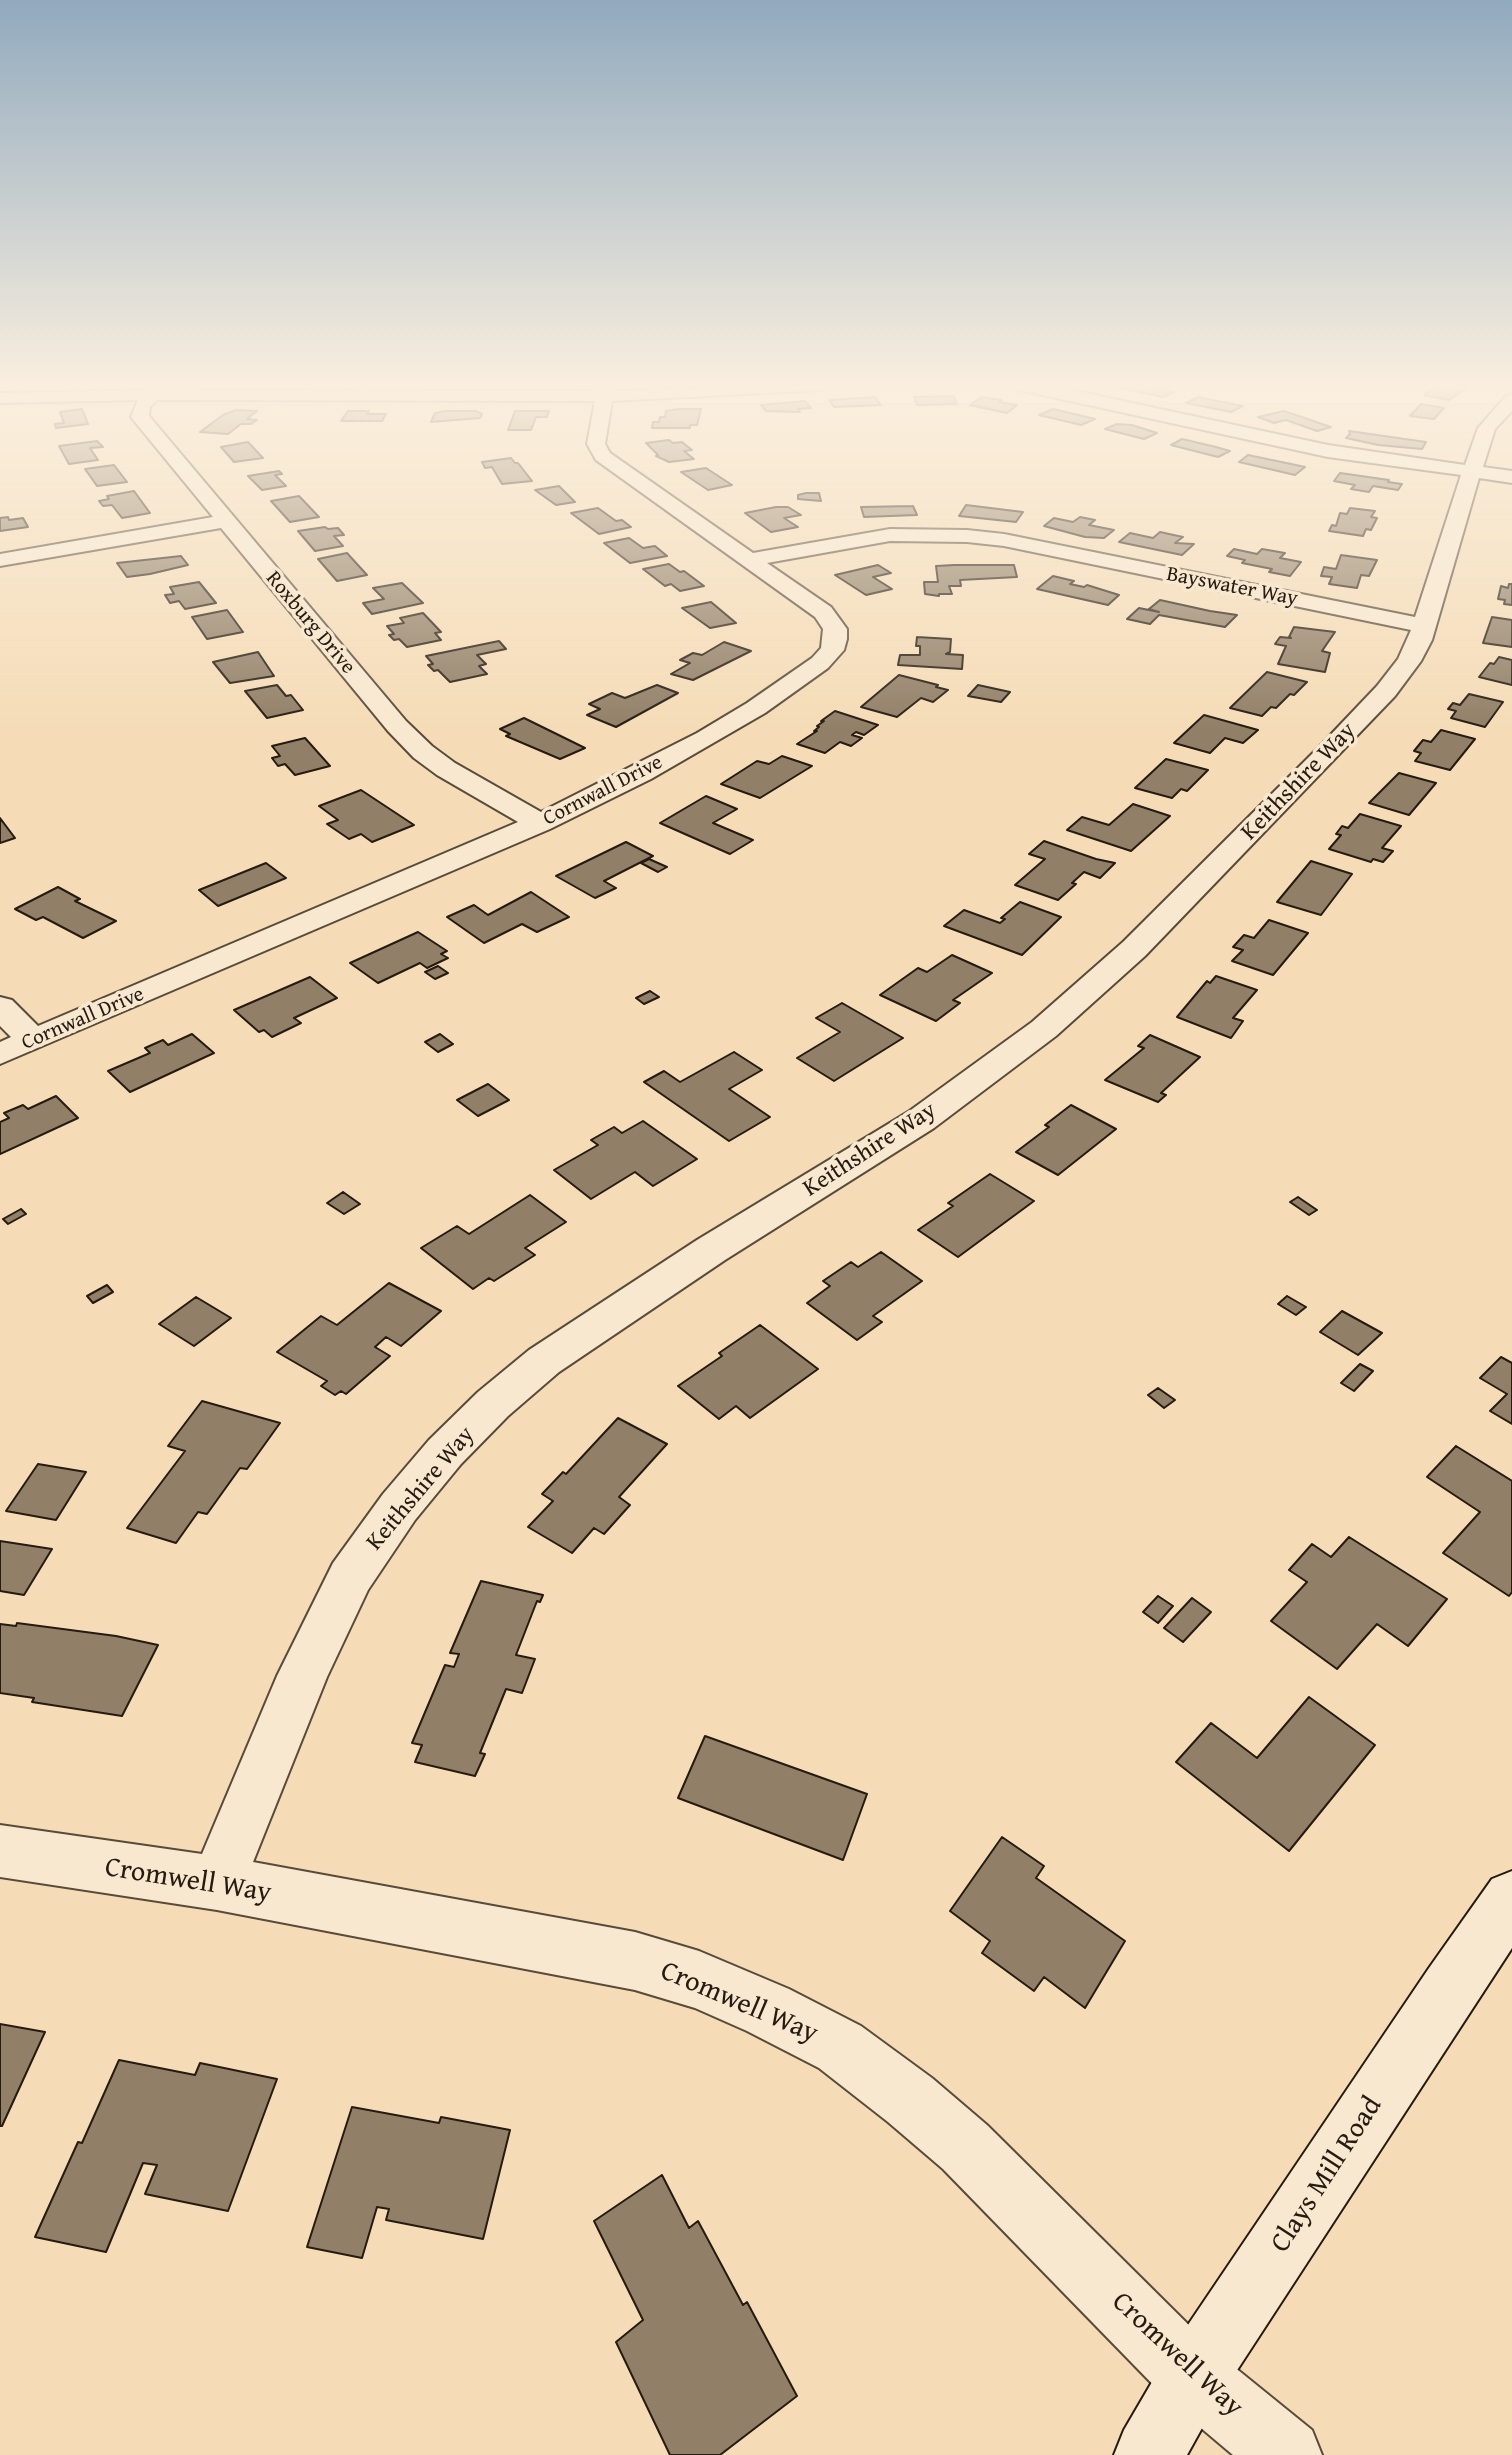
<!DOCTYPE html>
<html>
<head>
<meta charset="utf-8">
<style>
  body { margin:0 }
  canvas { display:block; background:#f5dcb7 }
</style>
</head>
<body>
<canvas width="1512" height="2455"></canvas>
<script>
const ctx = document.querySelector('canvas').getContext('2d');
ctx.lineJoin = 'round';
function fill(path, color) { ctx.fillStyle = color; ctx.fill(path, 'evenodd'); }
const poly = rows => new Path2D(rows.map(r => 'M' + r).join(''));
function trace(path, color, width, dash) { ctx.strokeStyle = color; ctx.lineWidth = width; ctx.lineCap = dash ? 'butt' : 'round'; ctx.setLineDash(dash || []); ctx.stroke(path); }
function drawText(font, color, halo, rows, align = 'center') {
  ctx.font = font + ' "Gentium Book Plus",serif'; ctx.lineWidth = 7; ctx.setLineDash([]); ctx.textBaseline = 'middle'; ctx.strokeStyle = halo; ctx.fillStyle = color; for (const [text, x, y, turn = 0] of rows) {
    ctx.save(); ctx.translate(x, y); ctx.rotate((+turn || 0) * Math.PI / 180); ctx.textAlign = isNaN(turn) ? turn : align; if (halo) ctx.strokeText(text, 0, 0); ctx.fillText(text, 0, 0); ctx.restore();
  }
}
const building = poly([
  [1127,385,1143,385,1174,392,1163,397,1121,388,1127,385],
  [1440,385,1454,385,1467,388,1449,400,1424,395,1440,385],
  [954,396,957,404,917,405,914,397,954,396],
  [875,397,881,405,834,407,829,400,875,397],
  [981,397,1002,400,999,402,1017,405,1007,413,970,405,981,397],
  [1198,397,1243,406,1231,412,1186,403,1198,397],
  [805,401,811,408,798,409,800,412,766,411,761,405,805,401],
  [1421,404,1444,408,1434,419,1410,416,1421,404],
  [82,409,88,424,56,428,55,424,64,423,60,412,82,409],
  [679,409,701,409,697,425,690,425,690,428,652,428,653,422,659,422,660,417,665,417,666,411,679,409],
  [1053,409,1095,419,1081,425,1039,415,1053,409],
  [236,410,257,411,247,419,257,420,251,424,241,424,228,434,200,432,223,415,236,410],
  [348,411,369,411,367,414,386,414,382,421,341,421,348,411],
  [445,411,476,411,482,414,480,418,431,422,435,413,445,411],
  [515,411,549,411,547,417,536,417,531,430,508,430,515,411],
  [1284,411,1331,427,1317,431,1286,420,1274,423,1258,417,1284,411],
  [1117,424,1132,425,1157,433,1144,439,1105,429,1117,424],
  [1349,431,1426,442,1422,449,1378,445,1346,438,1350,434,1349,431],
  [1182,439,1216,447,1230,451,1218,457,1171,445,1182,439],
  [669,440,673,443,682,442,692,450,684,451,694,459,669,462,656,456,658,455,646,443,669,440],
  [97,441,103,447,90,448,98,460,69,464,59,446,97,441],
  [248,442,263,458,234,462,221,447,248,442],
  [1248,455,1291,464,1305,467,1295,475,1239,462,1248,455],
  [511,458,515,463,518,463,532,481,502,484,492,467,485,468,482,462,511,458],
  [114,465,127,482,97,486,85,469,114,465],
  [706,468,732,485,708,490,681,472,706,468],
  [279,471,282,474,275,475,286,486,262,490,248,476,279,471],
  [1340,473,1389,480,1388,482,1402,484,1398,490,1373,486,1369,492,1351,489,1355,485,1334,481,1340,473],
  [559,486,575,502,556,505,535,490,559,486],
  [134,491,150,513,122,518,112,505,103,506,99,501,109,499,107,496,134,491],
  [806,493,819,493,821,501,798,499,798,495,806,493],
  [299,496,319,517,290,522,271,501,299,496],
  [966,505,1023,512,1016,522,959,516,966,505],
  [913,506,917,515,864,517,861,507,913,506],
  [776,507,788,507,801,515,784,518,798,527,771,532,745,513,776,507],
  [598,508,616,521,622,520,631,527,599,534,571,513,598,508],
  [1350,508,1375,511,1371,517,1377,518,1371,530,1366,529,1363,536,1329,531,1332,525,1336,526,1340,513,1347,514,1350,508],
  [8,517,9,520,23,518,28,527,0,531,0,518,8,517],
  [1080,517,1095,520,1089,525,1114,530,1104,538,1085,537,1044,526,1054,518,1073,522,1080,517],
  [325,527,328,529,338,528,344,535,334,536,343,546,315,551,298,531,325,527],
  [1160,532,1183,537,1175,543,1194,544,1182,555,1119,542,1130,533,1153,538,1160,532],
  [629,538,643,548,655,546,667,556,630,563,604,543,629,538],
  [1234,549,1257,554,1262,549,1285,553,1280,558,1301,562,1290,576,1269,572,1272,569,1242,563,1245,560,1227,556,1234,549],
  [347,553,367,575,337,581,318,559,347,553],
  [1341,555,1377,560,1369,576,1361,575,1357,588,1329,584,1332,577,1321,576,1324,567,1336,569,1341,555],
  [181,556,188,565,150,574,127,577,117,563,181,556],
  [669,564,680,572,684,571,704,586,680,591,671,584,665,586,643,569,669,564],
  [878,565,891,573,873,577,892,589,866,595,835,575,878,565],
  [954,565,1014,565,1017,577,960,580,961,586,949,586,952,594,939,594,939,596,925,594,924,582,938,582,936,566,954,565],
  [1053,576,1074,581,1070,584,1084,587,1087,585,1119,595,1108,605,1037,589,1053,576],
  [199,582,216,603,185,609,179,601,170,603,165,595,174,594,170,587,199,582],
  [402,583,423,603,372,614,363,603,384,599,373,588,402,583],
  [1509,584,1512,584,1512,605,1504,604,1505,600,1498,599,1501,586,1508,588,1509,584],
  [1160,600,1210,611,1237,615,1225,627,1159,615,1150,624,1127,619,1139,608,1159,612,1149,609,1160,600],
  [711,602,736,623,710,628,682,608,711,602],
  [227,610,243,632,207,639,192,617,227,610],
  [423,613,441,632,435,633,441,640,407,647,399,639,394,640,389,635,394,634,387,626,404,623,400,618,423,613],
  [1492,617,1512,620,1512,647,1483,643,1492,617],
  [1294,627,1335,632,1322,651,1330,653,1325,672,1278,664,1286,646,1275,644,1280,637,1291,638,1289,637,1294,627],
  [917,637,951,639,950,652,946,654,963,655,962,669,898,665,900,655,920,655,920,646,916,646,917,637],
  [499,641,506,649,477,655,486,664,479,666,487,674,450,682,438,670,434,671,428,665,433,664,426,656,499,641],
  [724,642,751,651,693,680,671,674,690,663,680,660,693,653,702,655,724,642],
  [258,652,274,676,230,683,213,662,258,652],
  [1499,657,1512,660,1512,685,1479,677,1490,663,1494,664,1499,657],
  [1267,672,1307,682,1294,695,1290,694,1276,708,1271,707,1262,716,1230,708,1267,672],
  [899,675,938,685,936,687,948,690,933,702,921,698,897,717,861,707,899,675],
  [277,685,286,696,291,695,303,710,267,718,245,691,277,685],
  [657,685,678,693,616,727,587,715,600,709,589,704,612,693,625,698,657,685],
  [978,685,1010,692,1001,702,968,696,978,685],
  [1469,694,1503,702,1485,727,1451,718,1456,711,1448,709,1453,703,1460,705,1469,694],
  [835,711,878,725,864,735,856,732,852,735,862,738,851,746,840,742,825,753,797,744,817,731,814,731,819,727,817,726,824,721,821,721,835,711],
  [1204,715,1258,730,1243,743,1225,738,1210,753,1174,743,1204,715],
  [524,718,585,748,560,759,506,736,510,734,500,729,524,718],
  [1441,730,1475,739,1450,770,1415,761,1421,753,1414,751,1423,740,1431,742,1441,730],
  [305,738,330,766,295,775,285,764,278,766,272,758,280,756,272,746,305,738],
  [782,756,812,766,760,798,721,784,757,761,769,764,782,756],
  [1166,759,1208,770,1187,791,1181,789,1172,798,1135,788,1166,759],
  [1399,773,1436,783,1409,815,1369,803,1399,773],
  [361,790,414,825,372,842,361,834,349,839,327,824,338,820,319,806,361,790],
  [706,796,737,809,713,823,753,840,730,854,660,823,706,796],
  [1133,804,1170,816,1131,851,1067,830,1082,817,1109,825,1133,804],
  [1360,814,1401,826,1382,848,1393,851,1383,862,1373,859,1371,862,1329,849,1341,835,1336,834,1342,826,1348,828,1360,814],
  [0,818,15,838,0,843,0,818],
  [1044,841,1096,859,1115,863,1100,878,1084,872,1072,883,1076,884,1058,900,1015,885,1045,859,1029,854,1044,841],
  [626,842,653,856,604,881,616,888,595,898,556,876,626,842],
  [649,859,667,867,658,872,641,863,649,859],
  [1311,861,1352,874,1321,915,1277,902,1311,861],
  [266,863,286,878,218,906,199,890,266,863],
  [58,887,80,899,75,901,116,921,83,938,43,917,36,920,15,909,58,887],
  [531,892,569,917,537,932,522,924,484,943,447,917,474,905,488,915,531,892],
  [1020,902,1061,917,1022,955,944,926,964,910,1000,923,1005,919,1001,918,1020,902],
  [1269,920,1308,933,1273,975,1232,961,1243,950,1233,947,1244,935,1254,938,1269,920],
  [418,932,447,951,441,954,448,958,427,968,420,963,378,983,350,963,418,932],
  [952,955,992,973,953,1000,960,1003,936,1021,880,995,918,968,927,972,952,955],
  [438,966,448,973,435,979,425,972,438,966],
  [1216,976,1257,990,1233,1018,1243,1021,1231,1038,1177,1017,1207,981,1210,983,1216,976],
  [310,977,337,998,294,1018,301,1023,272,1037,264,1030,259,1032,234,1010,310,977],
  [650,991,659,997,644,1004,636,998,650,991],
  [842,1003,903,1038,834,1081,797,1058,840,1032,816,1018,842,1003],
  [192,1034,214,1053,130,1092,108,1071,150,1053,145,1048,163,1040,168,1045,192,1034],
  [440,1034,453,1044,438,1052,425,1042,440,1034],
  [1150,1035,1200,1057,1161,1093,1166,1095,1158,1102,1105,1080,1144,1048,1138,1046,1150,1035],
  [734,1052,762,1070,729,1089,770,1117,729,1141,644,1082,664,1071,680,1082,734,1052],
  [488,1084,509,1100,478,1116,457,1100,488,1084],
  [56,1096,78,1118,0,1154,0,1122,9,1118,4,1113,23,1105,28,1109,56,1096],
  [1071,1105,1116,1129,1058,1175,1016,1152,1049,1127,1045,1125,1071,1105],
  [643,1121,697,1159,653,1186,635,1172,591,1199,554,1170,598,1145,591,1140,614,1127,622,1133,643,1121],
  [990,1174,1034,1201,958,1257,918,1230,953,1206,948,1203,990,1174],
  [343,1192,360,1204,344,1214,327,1203,343,1192],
  [530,1195,566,1222,525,1248,535,1255,494,1281,489,1278,473,1289,421,1248,457,1226,469,1234,530,1195],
  [1298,1197,1317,1210,1309,1215,1290,1202,1298,1197],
  [21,1209,26,1214,8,1224,3,1219,21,1209],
  [881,1252,922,1281,873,1316,882,1322,857,1340,807,1303,830,1286,823,1281,851,1262,858,1267,881,1252],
  [389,1283,441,1311,401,1346,386,1337,375,1347,390,1356,346,1394,341,1391,335,1395,321,1386,327,1381,277,1352,321,1316,337,1325,389,1283],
  [107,1285,113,1292,93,1303,87,1296,107,1285],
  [1287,1296,1306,1307,1296,1315,1278,1304,1287,1296],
  [196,1297,231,1318,194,1346,159,1324,196,1297],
  [1342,1311,1382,1333,1358,1355,1320,1332,1342,1311],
  [760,1325,818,1369,750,1418,736,1406,719,1419,678,1386,722,1356,719,1353,760,1325],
  [1501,1357,1512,1363,1512,1424,1490,1411,1507,1394,1480,1378,1501,1357],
  [1360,1364,1373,1371,1354,1391,1341,1383,1360,1364],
  [1158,1388,1175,1400,1164,1408,1148,1395,1158,1388],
  [202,1401,280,1423,247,1469,240,1468,207,1514,198,1512,176,1543,127,1528,185,1451,168,1446,202,1401],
  [618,1418,667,1444,619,1497,630,1505,604,1534,594,1528,572,1553,528,1527,553,1501,542,1494,563,1472,566,1474,618,1418],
  [1456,1446,1512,1481,1512,1592,1509,1596,1443,1553,1480,1512,1427,1477,1456,1446],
  [38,1464,86,1472,56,1520,6,1511,38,1464],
  [1349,1537,1447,1599,1408,1646,1377,1624,1337,1669,1271,1621,1307,1582,1289,1570,1312,1544,1331,1557,1349,1537],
  [0,1541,52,1549,24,1595,0,1591,0,1541],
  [481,1581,543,1595,540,1602,537,1601,516,1655,535,1659,522,1693,506,1689,480,1753,485,1754,475,1776,415,1762,422,1745,412,1743,445,1665,454,1667,459,1654,450,1653,481,1581],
  [1158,1596,1173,1606,1158,1623,1143,1612,1158,1596],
  [1192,1598,1211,1612,1183,1642,1164,1628,1192,1598],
  [17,1623,116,1636,158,1645,122,1716,32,1702,34,1698,0,1693,0,1624,16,1626,17,1623],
  [1309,1697,1375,1745,1289,1851,1176,1762,1211,1723,1257,1758,1309,1697],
  [705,1736,867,1794,843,1860,678,1798,705,1736],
  [1002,1837,1044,1866,1036,1878,1125,1941,1085,2008,1044,1977,1034,1991,982,1953,990,1941,950,1911,1002,1837],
  [0,2024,45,2032,2,2126,0,2126,0,2024],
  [119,2060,195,2075,200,2063,277,2079,228,2211,145,2194,157,2165,143,2163,106,2252,35,2237,78,2142,82,2143,119,2060],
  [352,2107,439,2123,441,2117,510,2130,483,2239,386,2220,389,2209,377,2207,362,2258,307,2247,352,2107],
  [662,2175,689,2228,698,2221,743,2305,747,2302,797,2396,720,2455,670,2455,616,2342,643,2320,594,2221,662,2175]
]);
const street = poly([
  [151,385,169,385,166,390,598,391,601,385,618,385,615,391,829,385,821,390,612,401,605,444,610,453,753,553,890,529,967,530,1004,534,1415,617,1461,475,1328,457,1019,390,1011,385,1048,385,1328,445,1465,465,1478,428,1506,396,1512,395,1512,411,1495,429,1483,467,1512,471,1512,483,1479,478,1432,640,1421,661,1395,696,1145,956,1056,1036,934,1128,725,1260,559,1372,508,1416,461,1464,415,1520,368,1590,327,1677,253,1862,635,1932,699,1951,789,1989,861,2026,932,2078,987,2125,1217,2353,1312,2430,1322,2455,1233,2455,1169,2401,943,2169,888,2122,819,2068,747,2031,695,2008,635,1990,217,1910,0,1877,0,1825,202,1854,277,1676,333,1563,383,1494,429,1440,478,1392,529,1350,697,1240,908,1112,1032,1022,1123,942,1320,746,1377,686,1398,659,1411,630,1004,546,967,542,890,541,767,563,831,607,847,629,847,639,844,650,828,668,765,713,651,779,550,829,0,1064,0,1042,11,1037,0,1026,0,997,12,1000,38,1026,518,822,437,775,414,758,388,731,221,528,0,566,0,554,213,517,131,417,138,400,0,403,0,393,147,390,151,385],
  [157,400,595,401,587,444,596,460,815,617,823,629,821,648,812,658,747,703,697,733,541,812,455,763,432,746,406,721,149,416,150,407,157,400]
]);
const secondary = poly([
  [1512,1871,1512,1948,1217,2401,1187,2455,1114,2455,1124,2430,1169,2353,1429,1968,1492,1879,1512,1871]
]);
const farStreetnames = [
  ["Bayswater Way",1232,587,11],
  ["Roxburg Drive",310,623,50],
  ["Cornwall Drive",603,791,-27],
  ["Cornwall Drive",83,1019,-23]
];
const streetNames = [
  ["Keithshire Way",1299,782,-46],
  ["Keithshire Way",870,1150,-33],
  ["Keithshire Way",421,1489,-50]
];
const nearStreetnames = [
  ["Cromwell Way",188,1881,9],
  ["Cromwell Way",739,2003,23],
  ["Clays Mill Road",1327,2175,-57],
  ["Cromwell Way",1177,2355,43]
];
fill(building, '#917f67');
trace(building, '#251b11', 2);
trace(street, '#594b3a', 4);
trace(secondary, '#251b11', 4);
fill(street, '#f8e8d0');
fill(secondary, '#f8e8d0');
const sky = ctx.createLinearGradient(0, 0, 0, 729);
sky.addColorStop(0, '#91aabe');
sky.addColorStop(0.53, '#faefdf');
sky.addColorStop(1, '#faefdf00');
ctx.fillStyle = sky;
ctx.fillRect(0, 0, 1512, 729);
drawText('21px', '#251b11', '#f8e8d0', farStreetnames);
drawText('24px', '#251b11', '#f8e8d0', streetNames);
drawText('28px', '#251b11', '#f8e8d0', nearStreetnames);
</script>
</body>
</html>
